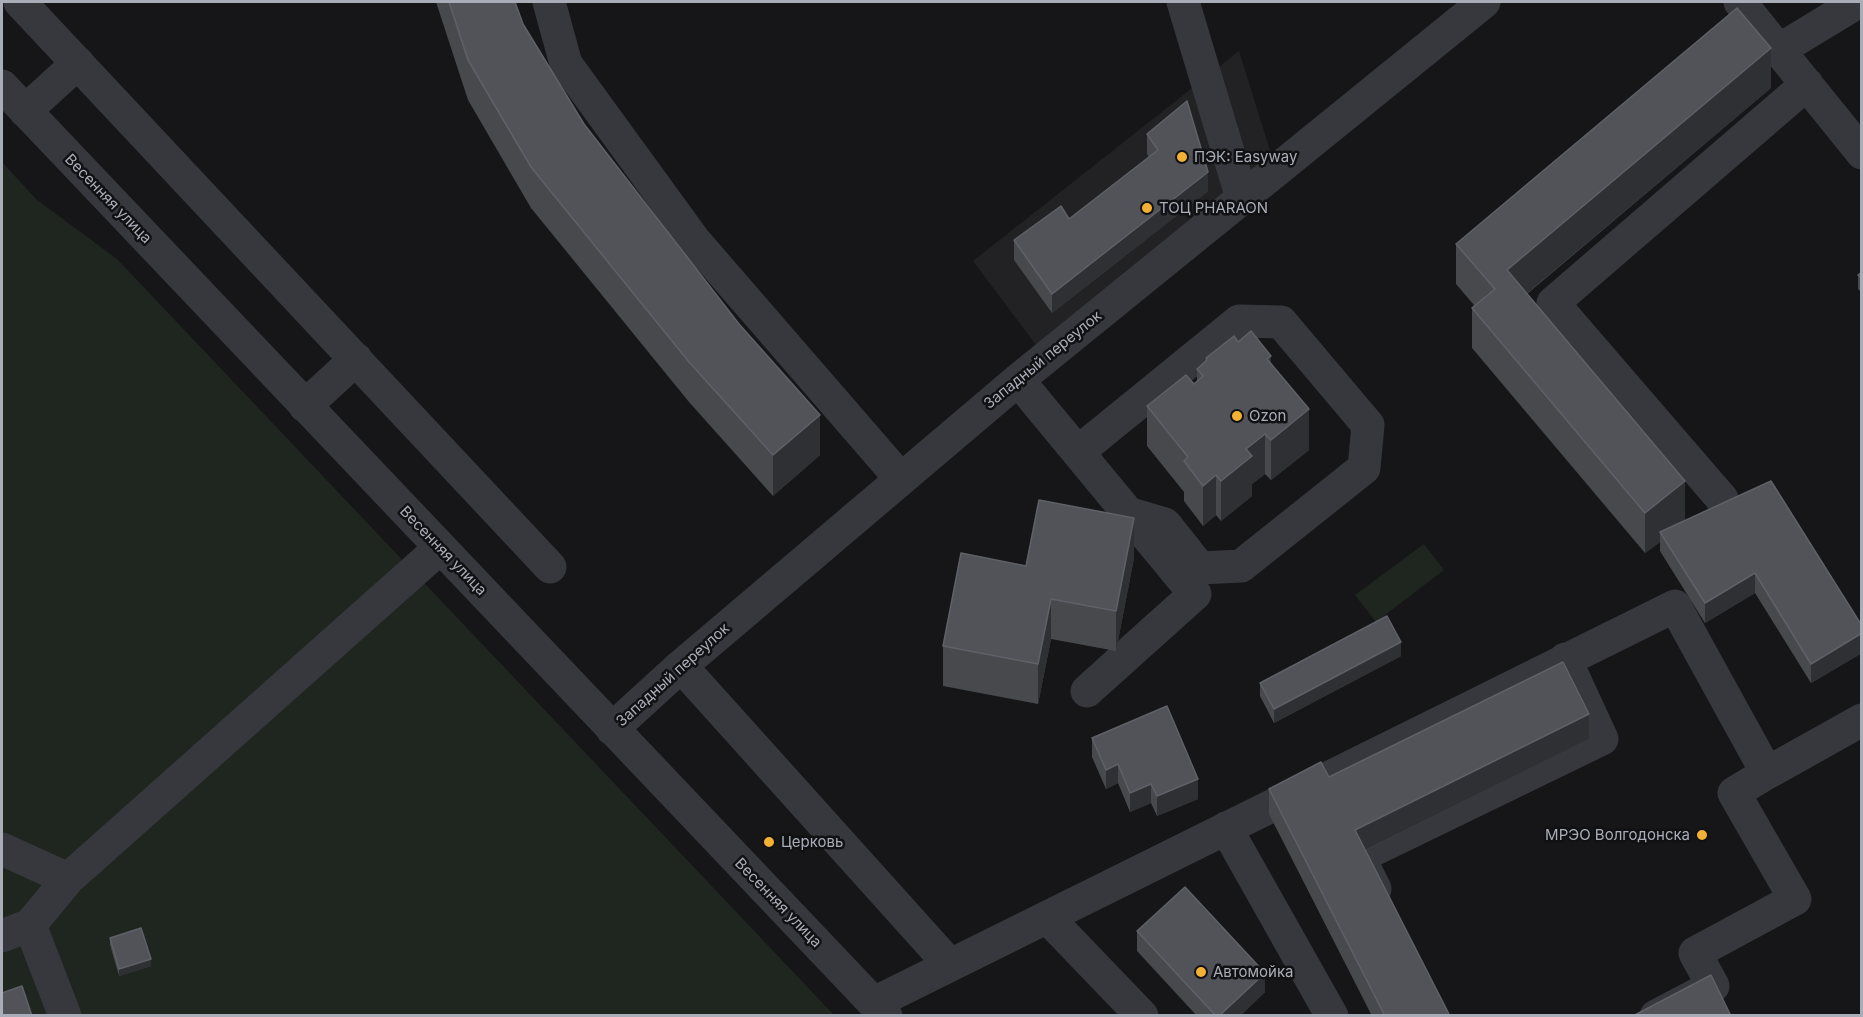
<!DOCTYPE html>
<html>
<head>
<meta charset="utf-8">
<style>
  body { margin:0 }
  #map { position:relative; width:1863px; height:1017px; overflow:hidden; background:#161618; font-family:Inter,sans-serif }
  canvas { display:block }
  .frame { position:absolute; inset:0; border:3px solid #a8adb8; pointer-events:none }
</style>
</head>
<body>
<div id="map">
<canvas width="1863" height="1017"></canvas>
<div class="frame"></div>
</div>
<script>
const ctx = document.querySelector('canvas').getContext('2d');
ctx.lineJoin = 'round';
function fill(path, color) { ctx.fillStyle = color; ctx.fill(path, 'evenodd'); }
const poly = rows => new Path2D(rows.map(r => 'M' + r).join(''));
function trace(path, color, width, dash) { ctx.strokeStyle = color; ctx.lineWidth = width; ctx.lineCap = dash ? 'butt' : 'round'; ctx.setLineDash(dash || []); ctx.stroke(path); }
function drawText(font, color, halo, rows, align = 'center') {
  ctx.font = font + ' Inter,sans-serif'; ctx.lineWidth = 5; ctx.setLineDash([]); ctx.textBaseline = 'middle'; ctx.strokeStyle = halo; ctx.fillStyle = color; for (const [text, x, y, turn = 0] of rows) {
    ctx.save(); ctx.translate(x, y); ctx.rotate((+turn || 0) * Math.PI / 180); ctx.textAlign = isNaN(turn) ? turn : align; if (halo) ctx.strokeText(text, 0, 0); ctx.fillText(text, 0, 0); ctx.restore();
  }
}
const built = poly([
  [1239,51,1273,160,1039,349,973,261]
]);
const green = poly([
  [2,162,37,200,117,259,834,1015,2,1015],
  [1424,544,1444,570,1376,622,1355,595]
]);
const minor = poly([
  [20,2,550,567],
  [549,2,566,64,694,240,901,479],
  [1183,2,1242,198],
  [1740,2,1862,153],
  [1779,50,1858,2],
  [2,86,886,1016],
  [25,111,78,63],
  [1018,380,1195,594,1087,691],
  [305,406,356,359],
  [1078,452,1239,321,1281,322,1368,425,1364,468,1241,566,1200,568,1165,524,1128,513],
  [1722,499,1553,303,1807,84],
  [681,666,950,965],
  [612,729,681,666,1018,380,1484,2],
  [1226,828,1332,1016],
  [2,849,68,879,440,548],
  [1375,889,1359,857,1602,739,1565,659],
  [1047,917,1142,1016],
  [30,925,65,1016],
  [2,936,30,925,68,879],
  [874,1003,1675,606,1767,773,1862,720],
  [1656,1016,1713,986,1695,953,1795,899,1734,793,1767,773]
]);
const wall = poly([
  [436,2,515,2,523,24,584,124,820,455,773,496,689,402,531,208,468,100],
  [1771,88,1527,294,1685,520,1862,626,1862,653,1811,683,1755,593,1705,623,1660,551,1660,542,1645,553,1472,348,1472,308,1474,305,1456,284,1456,244],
  [1147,134,1208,191,1052,313,1014,260,1014,240,1069,219,1149,157,1147,154],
  [1862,272,1862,293,1858,289,1858,275],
  [1238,342,1271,364,1309,450,1271,480,1265,474,1252,484,1252,496,1221,521,1216,515,1203,526,1184,501,1184,492,1147,446,1147,406,1194,384,1197,381,1197,369,1206,361,1206,358],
  [1134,558,1116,651,1051,639,1038,704,943,686,943,646],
  [1401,656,1274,723,1260,696,1260,683],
  [1092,738,1198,799,1157,816,1151,803,1130,812,1118,783,1106,789,1092,757],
  [1589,739,1366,850,1450,1016,1372,1016,1269,814,1269,789,1329,777],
  [1137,931,1265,992,1240,1016,1197,1016,1137,951],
  [110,938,151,966,119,976,110,945]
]);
const shadedWall = poly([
  [1771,48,1771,88,1507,310,1507,270],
  [1208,172,1208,191,1052,313,1052,294],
  [1271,356,1271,396,1267,359],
  [1309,409,1309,450,1271,480,1271,440],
  [820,415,820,455,773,496,773,455],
  [1265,434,1265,474,1252,484,1252,496,1221,521,1221,481,1246,449],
  [1216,475,1216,515,1203,526,1203,486],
  [1685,481,1685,521,1660,532,1660,542,1645,553,1645,513],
  [1134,518,1134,558,1116,651,1116,611],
  [1755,573,1755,593,1705,623,1705,603],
  [1051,599,1051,639,1038,704,1038,664],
  [1862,633,1862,653,1811,683,1811,664],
  [1401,642,1401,656,1274,723,1274,709],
  [1589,714,1589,739,1355,855,1355,830],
  [1118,764,1118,783,1106,789,1106,770],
  [1198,779,1198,799,1157,816,1157,796],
  [1151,784,1151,803,1130,812,1130,793],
  [151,959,151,966,119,976,119,969],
  [1265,973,1265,992,1240,1016,1219,1016]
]);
const building = poly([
  [449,2,515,2,523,24,584,124,739,324,820,415,773,455,689,362,531,167,468,60,449,2],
  [1737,8,1771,48,1507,270,1685,481,1645,513,1472,308,1495,289,1456,244,1737,8],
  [1187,101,1208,172,1052,294,1014,240,1061,206,1069,219,1158,150,1147,134,1187,101],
  [1862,272,1862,279,1858,275,1862,272],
  [1251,331,1271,356,1267,359,1309,409,1271,440,1265,434,1246,449,1252,456,1221,481,1216,475,1203,486,1184,461,1188,457,1147,406,1186,375,1194,384,1203,376,1197,369,1207,360,1206,358,1234,336,1238,342,1251,331],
  [1771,481,1862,626,1862,633,1811,664,1755,573,1705,603,1660,532,1771,481],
  [1039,500,1134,518,1116,611,1051,599,1038,664,943,646,961,553,1026,566,1039,500],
  [1387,616,1401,642,1274,709,1260,683,1387,616],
  [1563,662,1589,714,1355,830,1450,1016,1385,1016,1269,789,1321,762,1329,777,1563,662],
  [1167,706,1198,779,1157,796,1151,784,1130,793,1118,764,1106,770,1092,738,1167,706],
  [1185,887,1265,973,1219,1016,1216,1016,1137,931,1185,887],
  [141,928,151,959,119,969,110,938,141,928],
  [1711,975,1731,1016,1633,1016,1711,975],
  [22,986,32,1016,2,1016,2,993,22,986]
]);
const markers = [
  [1182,157,6,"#f2b134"],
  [1147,208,6,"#f2b134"],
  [1237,416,6,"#f2b134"],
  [1702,835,6,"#f2b134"],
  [769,842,6,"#f2b134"],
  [1201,972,6,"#f2b134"]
];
const poiNames = [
  ["ПЭК: Easyway",1194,157],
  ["ТОЦ PHARAON",1159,208],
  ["Ozon",1249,416],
  ["МРЭО Волгодонска",1690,835,"right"],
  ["Церковь",781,842],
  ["Автомойка",1213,972]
];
const streetNames = [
  ["Весенняя улица",108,199,46],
  ["Западный переулок",1043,360,-39],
  ["Весенняя улица",443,551,46],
  ["Западный переулок",673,675,-42],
  ["Весенняя улица",778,903,46]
];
fill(built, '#222225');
fill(green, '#1e261f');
trace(minor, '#37383d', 33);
fill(wall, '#47494d');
fill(shadedWall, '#2f3033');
fill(building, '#525359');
trace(building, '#5f6168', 1.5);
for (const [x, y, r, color] of markers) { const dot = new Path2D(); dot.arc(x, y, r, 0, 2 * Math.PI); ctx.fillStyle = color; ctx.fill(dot); trace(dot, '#111113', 2); }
drawText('15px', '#a8adb8', '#111113', poiNames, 'left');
drawText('15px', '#a8adb8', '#111113', streetNames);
</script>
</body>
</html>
